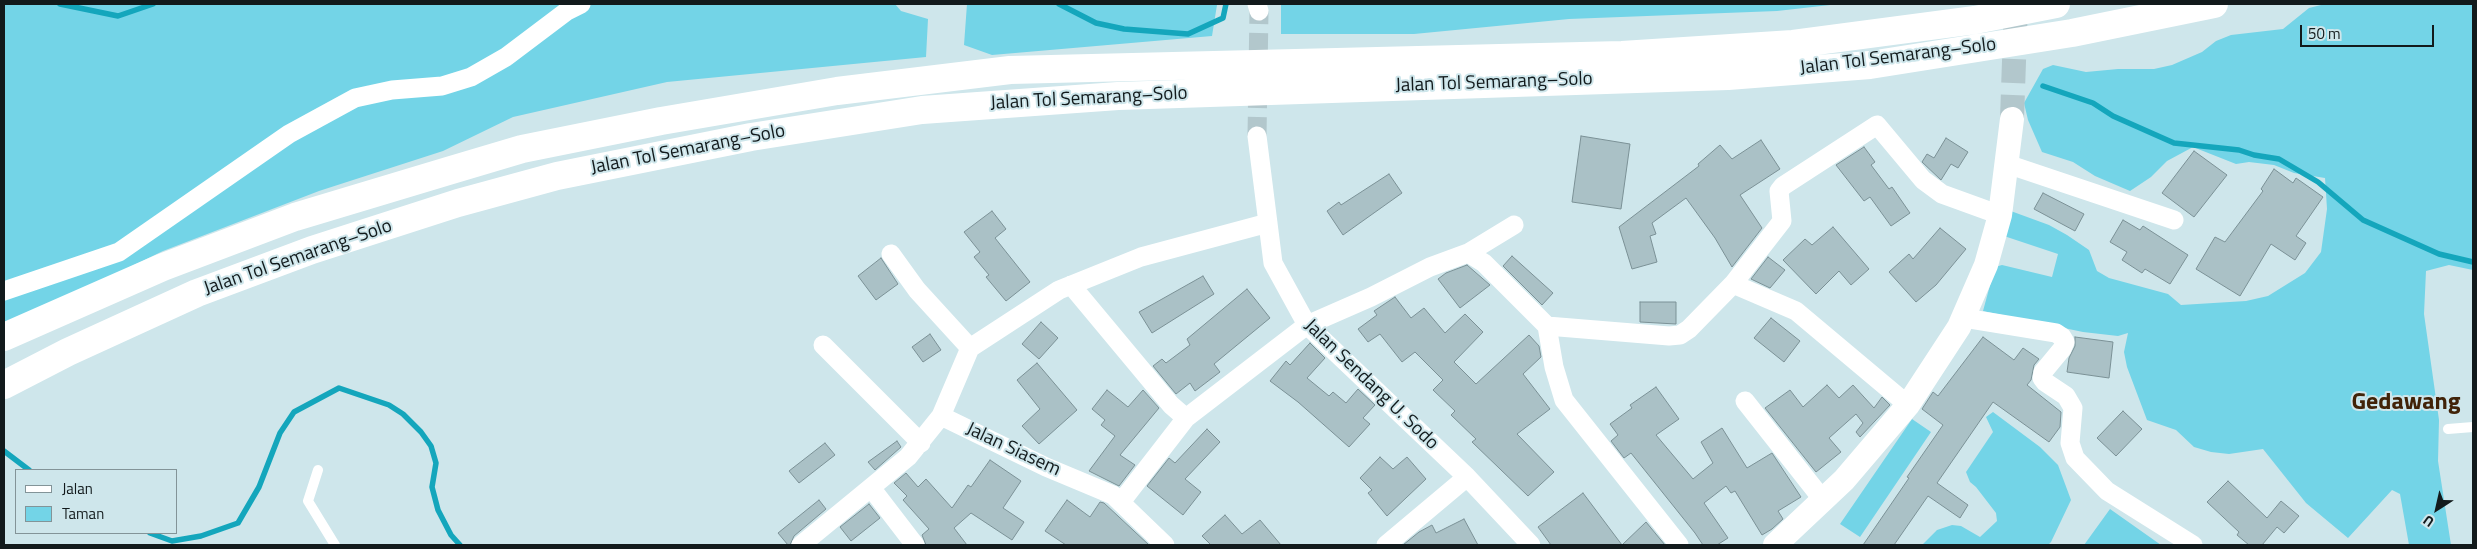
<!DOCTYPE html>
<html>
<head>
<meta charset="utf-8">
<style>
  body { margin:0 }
  #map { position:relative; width:2477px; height:549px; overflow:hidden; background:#cee6eb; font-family:"Titillium Web",sans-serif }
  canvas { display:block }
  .frame { position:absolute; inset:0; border:5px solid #121a1c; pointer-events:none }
  .legend { position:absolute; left:15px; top:469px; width:162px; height:65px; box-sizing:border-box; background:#cee6eb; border:1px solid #839498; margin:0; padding:6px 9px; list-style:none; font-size:15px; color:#121a1c }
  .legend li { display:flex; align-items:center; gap:10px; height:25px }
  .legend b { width:25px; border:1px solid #839498 }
  .north { position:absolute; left:2412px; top:484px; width:50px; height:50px; -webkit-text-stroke:4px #cee6eb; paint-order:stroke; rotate:215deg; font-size:14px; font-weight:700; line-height:20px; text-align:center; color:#121a1c }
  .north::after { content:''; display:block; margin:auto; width:18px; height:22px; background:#121a1c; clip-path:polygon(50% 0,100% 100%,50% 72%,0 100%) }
  .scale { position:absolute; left:2300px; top:25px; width:134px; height:22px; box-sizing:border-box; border:2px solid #121a1c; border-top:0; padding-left:6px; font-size:15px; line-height:18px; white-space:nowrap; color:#121a1c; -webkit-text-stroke:4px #cee6eb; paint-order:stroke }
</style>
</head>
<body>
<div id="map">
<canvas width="2477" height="549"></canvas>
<div class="frame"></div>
<ul class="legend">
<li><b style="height:6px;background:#fff"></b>Jalan</li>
<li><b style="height:14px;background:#73d4e7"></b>Taman</li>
</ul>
<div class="north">U</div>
<div class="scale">50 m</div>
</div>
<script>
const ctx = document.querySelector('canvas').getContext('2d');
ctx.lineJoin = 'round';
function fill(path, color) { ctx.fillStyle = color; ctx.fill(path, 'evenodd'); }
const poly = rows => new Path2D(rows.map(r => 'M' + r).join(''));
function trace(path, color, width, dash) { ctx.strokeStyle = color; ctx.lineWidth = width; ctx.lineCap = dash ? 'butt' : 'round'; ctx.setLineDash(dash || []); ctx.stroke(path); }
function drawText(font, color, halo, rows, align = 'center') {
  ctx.font = font + ' "Titillium Web",sans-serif'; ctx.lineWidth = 4; ctx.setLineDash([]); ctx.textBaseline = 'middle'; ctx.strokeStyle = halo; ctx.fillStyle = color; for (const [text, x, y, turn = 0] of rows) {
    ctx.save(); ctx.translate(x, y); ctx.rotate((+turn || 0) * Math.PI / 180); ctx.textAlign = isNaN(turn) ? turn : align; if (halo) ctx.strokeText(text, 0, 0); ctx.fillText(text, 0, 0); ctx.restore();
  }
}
const green = poly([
  [4,4,895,4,901,11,928,19,926,57,667,82,513,117,443,151,319,191,163,251,4,328],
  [967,4,1216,4,1217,5,1212,36,992,55,964,45],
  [1281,4,1839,4,1777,11,1569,19,1414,34,1281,34],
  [2325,4,2473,4,2473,270,2449,265,2426,271,2424,314,2439,420,2438,461,2451,545,2409,545,2400,494,2392,490,2348,538,2306,503,2263,449,2229,454,2211,452,2194,447,2176,430,2147,420,2127,367,2124,352,2128,333,2118,336,2083,332,1983,311,1995,267,2002,265,2052,277,2058,254,2004,236,2008,210,2049,225,2067,235,2089,250,2097,271,2109,278,2168,294,2181,305,2246,301,2268,296,2305,273,2321,252,2327,209,2325,178,2294,173,2274,165,2249,162,2236,164,2193,147,2167,161,2151,177,2130,191,2095,176,2073,162,2042,152,2028,120,2024,103,2043,69,2053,65,2086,72,2118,69,2154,69,2172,65,2202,52,2216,41,2231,35,2283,29,2309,8],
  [1993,412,2040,447,2058,465,2071,500,2051,542,2048,545,1922,545,1937,530,1952,525,1961,526,1980,537,1997,521,1996,513,1976,487,1970,482,1966,472,1993,432,1986,417],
  [1912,419,1931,432,1860,537,1840,524],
  [2110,509,2161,545,2084,545]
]);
const stream = poly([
  [60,4,118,16,153,4],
  [1059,4,1096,23,1124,29,1188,34,1223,18,1226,4],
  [2043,86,2093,103,2113,116,2174,143,2239,150,2254,155,2279,159,2318,182,2363,220,2439,254,2473,262],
  [4,451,29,470],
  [150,533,172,541,201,536,238,523,259,487,280,433,294,412,339,388,389,405,403,414,421,432,431,446,436,463,432,487,438,510,451,535,460,545]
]);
const building = poly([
  [1581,136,1630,144,1621,209,1572,202,1581,136],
  [1946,138,1968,152,1958,168,1951,164,1941,180,1922,162,1927,154,1934,158,1946,138],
  [1761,140,1780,169,1740,195,1762,228,1732,267,1715,238,1686,198,1652,223,1656,234,1650,236,1657,262,1632,269,1619,227,1699,166,1698,164,1720,145,1732,159,1761,140],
  [1864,147,1875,162,1871,165,1889,189,1892,187,1910,213,1891,226,1870,197,1864,201,1836,165,1864,147],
  [2194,151,2227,175,2194,217,2162,193,2194,151],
  [2274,169,2293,183,2296,178,2323,197,2296,236,2306,243,2295,260,2271,244,2240,296,2196,269,2215,237,2225,242,2263,191,2261,189,2274,169],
  [1389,174,1402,193,1343,235,1327,211,1339,202,1341,205,1389,174],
  [2043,193,2084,214,2075,231,2034,209,2043,193],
  [992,211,1006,229,995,238,1030,282,1006,301,986,277,989,275,974,257,980,252,964,232,992,211],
  [2123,220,2140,230,2143,226,2188,255,2170,284,2145,269,2142,273,2122,260,2127,252,2110,242,2123,220],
  [1833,227,1869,269,1851,285,1839,271,1816,294,1783,260,1805,239,1812,245,1833,227],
  [1940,228,1966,249,1936,285,1916,302,1889,272,1909,254,1913,259,1940,228],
  [1512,256,1553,293,1542,305,1503,266,1512,256],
  [1768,257,1785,270,1770,288,1751,279,1768,257],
  [881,258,898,284,876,300,858,276,881,258],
  [1467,265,1490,285,1460,308,1438,279,1446,273,1467,265],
  [1203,276,1214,294,1152,333,1139,312,1203,276],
  [1247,289,1270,318,1214,364,1220,372,1195,391,1190,383,1176,394,1153,366,1162,359,1166,363,1190,345,1187,339,1247,289],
  [1395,297,1411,318,1424,308,1445,333,1465,314,1483,332,1454,362,1476,384,1529,335,1539,346,1541,357,1523,374,1550,409,1517,434,1554,472,1528,496,1472,442,1476,439,1451,415,1455,411,1433,390,1443,380,1415,352,1402,362,1380,334,1368,342,1358,329,1377,315,1374,311,1395,297],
  [1640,302,1676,302,1676,324,1640,322,1640,302],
  [1771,318,1800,341,1784,362,1754,338,1771,318],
  [1041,322,1058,338,1039,359,1022,344,1041,322],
  [930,334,941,350,923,362,912,347,930,334],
  [1983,337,2014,360,2023,348,2039,359,2034,365,2031,380,2027,385,2061,412,2060,427,2049,442,1993,402,1937,483,1968,505,1960,518,1928,496,1894,545,1863,545,1909,478,1907,477,1943,425,1922,409,1933,392,1938,396,1983,337],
  [2075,337,2113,342,2109,378,2067,372,2069,358,2075,346,2075,337],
  [1310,343,1325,358,1307,378,1329,396,1333,392,1346,403,1358,389,1375,405,1363,418,1370,424,1349,447,1298,402,1270,381,1286,361,1290,365,1310,343],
  [1037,363,1077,410,1039,444,1022,426,1040,409,1017,380,1037,363],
  [1827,385,1839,398,1853,385,1874,408,1882,397,1890,405,1860,437,1856,432,1863,423,1856,414,1829,438,1841,452,1816,472,1765,408,1790,390,1803,407,1827,385],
  [1656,387,1679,419,1656,435,1693,479,1713,463,1701,442,1722,428,1747,468,1772,453,1801,497,1778,511,1783,519,1772,529,1762,535,1735,491,1731,493,1726,486,1704,503,1728,538,1717,545,1703,545,1695,533,1631,453,1624,458,1611,441,1618,435,1610,424,1632,408,1630,405,1656,387],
  [1107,390,1128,407,1143,390,1159,408,1120,455,1135,465,1119,486,1089,471,1115,436,1101,425,1105,420,1092,409,1107,390],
  [2123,411,2142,429,2116,456,2097,438,2123,411],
  [1207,429,1220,442,1185,479,1201,492,1183,515,1147,486,1169,458,1175,463,1207,429],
  [897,441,901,447,875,470,868,462,897,441],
  [825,443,835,455,799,483,789,471,825,443],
  [1380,457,1393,469,1407,457,1426,479,1387,516,1368,493,1372,490,1360,478,1380,457],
  [990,460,1021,481,1003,508,1024,522,1012,540,971,513,954,528,967,545,926,545,922,535,929,529,903,500,907,496,894,483,906,473,918,487,926,479,952,508,968,485,971,487,990,460],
  [2228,481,2267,518,2281,501,2299,516,2284,533,2277,527,2262,545,2249,545,2237,535,2239,532,2207,502,2228,481],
  [1583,493,1622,545,1646,522,1665,545,1551,545,1538,527,1583,493],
  [819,500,826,509,794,536,790,545,788,545,778,533,819,500],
  [1067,500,1090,517,1100,502,1104,503,1149,545,1066,545,1045,531,1067,500],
  [869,504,880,518,851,541,840,527,869,504],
  [1225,515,1242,534,1260,520,1281,545,1211,545,1202,536,1225,515],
  [1464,519,1478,545,1403,545,1419,532,1432,525,1436,533,1464,519]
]);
const minorTunnel = poly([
  [1257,136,1259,11]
]);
const tertiaryTunnel = poly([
  [2012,119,2016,4]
]);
const service = poly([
  [2448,429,2473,427],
  [318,470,308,501,335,545]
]);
const minor = poly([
  [1257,4,1259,11],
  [1257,136,1273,263,1307,325,1467,477,1531,545],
  [2007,164,2174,220],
  [1468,253,1514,225],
  [891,254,917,290,970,348],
  [1733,284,1782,221,1779,191,1783,186,1877,125,1923,180,1942,194,2000,215],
  [1071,285,1171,405,1186,418],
  [4,291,119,252,289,134,355,98,392,90,442,86,471,77,506,57,567,11,581,4],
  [1964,318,2056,333,2062,337,2065,342,2062,349,2043,372,2042,378,2045,382,2066,396,2073,408,2070,443,2075,458,2107,491,2193,545],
  [1547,326,1669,336,1680,335,1689,329,1733,284,1796,311,1908,405],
  [823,345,921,443],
  [1745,401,1823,500],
  [941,416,970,348,1059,290,1141,257,1268,223],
  [872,489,915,545],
  [1121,502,1186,418,1307,325,1371,297,1430,267,1468,253,1484,263,1547,326,1554,367,1564,400,1679,545],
  [801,545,908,457,941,416,1046,467,1113,495,1165,545],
  [1386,545,1467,477]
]);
const tertiary = poly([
  [1775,545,1844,480,1908,405,1959,327,1986,265,2000,215,2012,119]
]);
const motorway = poly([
  [4,337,163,267,295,217,448,171,522,149,661,121,837,91,1010,70,1622,55,1793,44,1975,20,2056,4],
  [4,385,68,352,197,293,312,250,458,203,557,176,751,137,922,110,1118,96,1728,76,1870,65,2072,33,2214,4]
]);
const streetNames = [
  ["Jalan Tol Semarang–Solo",1898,57,-7],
  ["Jalan Tol Semarang–Solo",1494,83,-2],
  ["Jalan Tol Semarang–Solo",1089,99,-3],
  ["Jalan Tol Semarang–Solo",688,150,-11],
  ["Jalan Tol Semarang–Solo",298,258,-19],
  ["Jalan Sendang U. Sodo",1371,385,44],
  ["Jalan Siasem",1013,450,25]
];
const districtNames = [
  ["Gedawang",2406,403]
];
fill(green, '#73d4e7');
trace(stream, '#14a6bc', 5.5);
fill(building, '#aac1c6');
trace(building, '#7b9196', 1);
trace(minorTunnel, '#b2c7cc', 19, [19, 9]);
trace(tertiaryTunnel, '#b2c7cc', 24, [24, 12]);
trace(service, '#fff', 10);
trace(minor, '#fff', 19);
trace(tertiary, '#fff', 24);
trace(motorway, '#fff', 28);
drawText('19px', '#121a1c', '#cee6eb', streetNames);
drawText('bold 24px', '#412308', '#cee6eb', districtNames);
</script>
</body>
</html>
